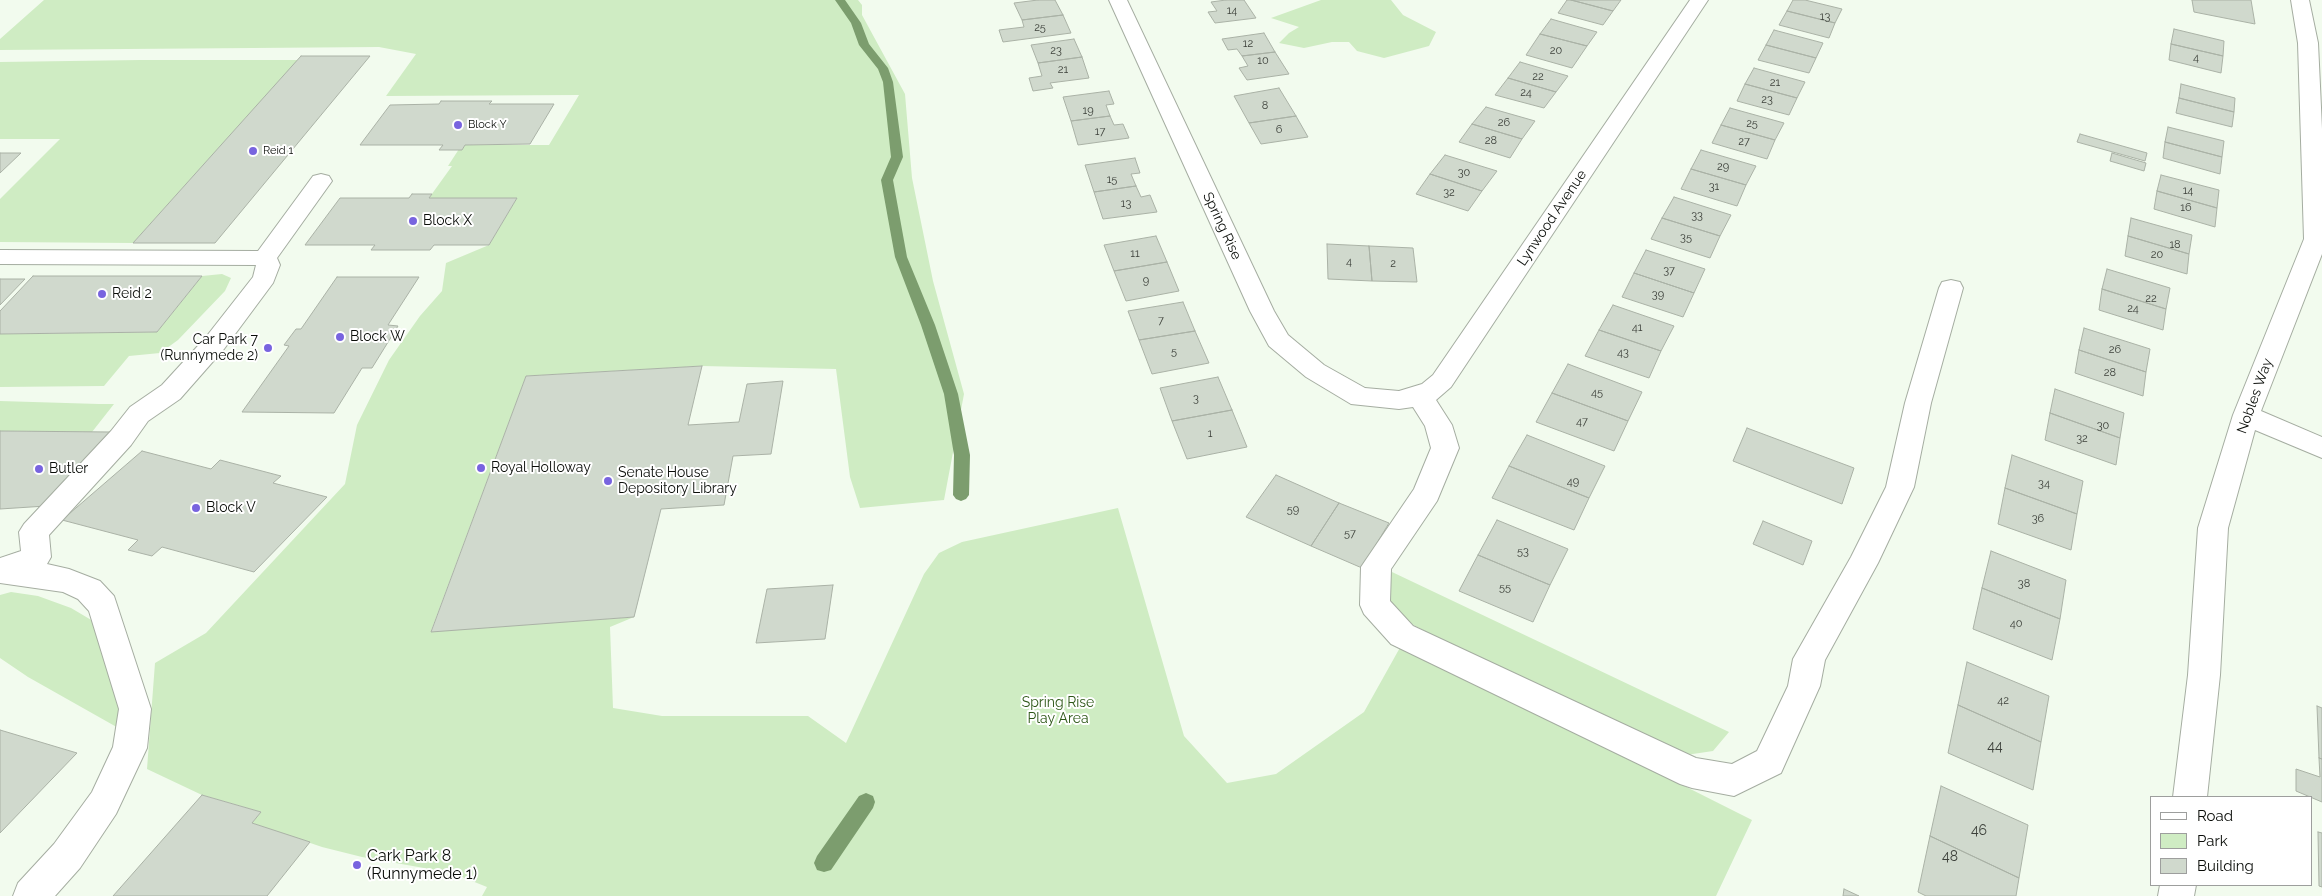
<!DOCTYPE html>
<html>
<head>
<meta charset="utf-8">
<style>
  body { margin:0 }
  #map { position:relative; width:2322px; height:896px; overflow:hidden; background:#f2fbee; font-family:Raleway,sans-serif }
  canvas { display:block }
  .legend { position:absolute; left:2150px; top:796px; width:162px; height:90px; box-sizing:border-box; background:#fff; border:1px solid #9d9e9d; margin:0; padding:6px 9px; list-style:none; font-size:15px; color:#0a0d09 }
  .legend li { display:flex; align-items:center; gap:10px; height:25px }
  .legend b { width:25px; border:1px solid #9d9e9d }
</style>
</head>
<body>
<div id="map">
<canvas width="2322" height="896"></canvas>
<ul class="legend">
<li><b style="height:6px;background:#fff"></b>Road</li>
<li><b style="height:14px;background:#cfecc3"></b>Park</li>
<li><b style="height:14px;background:#d0d9cd"></b>Building</li>
</ul>
</div>
<script>
const ctx = document.querySelector('canvas').getContext('2d');
ctx.lineJoin = 'round';
function fill(path, color) { ctx.fillStyle = color; ctx.fill(path, 'evenodd'); }
const poly = rows => new Path2D(rows.map(r => 'M' + r).join(''));
function trace(path, color, width, dash) { ctx.strokeStyle = color; ctx.lineWidth = width; ctx.lineCap = dash ? 'butt' : 'round'; ctx.setLineDash(dash || []); ctx.stroke(path); }
function drawText(font, color, halo, rows, align = 'center') {
  ctx.font = font + ' Raleway,sans-serif'; ctx.lineWidth = 4; ctx.setLineDash([]); ctx.textBaseline = 'middle'; ctx.strokeStyle = halo; ctx.fillStyle = color; for (const [text, x, y, turn = 0] of rows) {
    ctx.save(); ctx.translate(x, y); ctx.rotate((+turn || 0) * Math.PI / 180); ctx.textAlign = isNaN(turn) ? turn : align; if (halo) ctx.strokeText(text, 0, 0); ctx.fillText(text, 0, 0); ctx.restore();
  }
}
const green = poly([
  [44,0,858,0,862,5,862,15,905,94,912,178,933,281,964,394,944,500,860,508,850,477,836,369,702,366,526,376,431,631,634,617,610,627,613,708,662,716,808,716,846,743,924,574,939,553,962,542,1118,508,1184,736,1227,783,1276,774,1364,712,1402,644,1752,820,1716,896,482,896,487,887,452,873,362,857,322,847,252,823,261,812,202,795,147,769,155,663,206,633,345,484,357,425,389,360,420,316,442,291,446,263,489,245,517,198,429,198,452,166,448,166,459,149,462,150,465,145,549,145,579,95,386,96,416,54,379,47,0,50,0,39],
  [1321,0,1391,0,1403,15,1436,32,1429,46,1384,58,1357,51,1349,42,1332,42,1304,48,1279,43,1289,33,1299,27,1271,18],
  [140,60,298,60,133,243,0,242,0,199,60,139,0,139,0,62],
  [222,274,231,278,225,291,178,340,160,353,129,356,104,386,0,387,0,334,157,332,202,276],
  [0,401,99,404,114,404,92,432,0,431],
  [1392,572,1729,732,1713,751,1686,755,1449,644,1395,615,1388,603,1387,583],
  [11,592,38,596,71,608,98,624,129,734,28,677,0,658,0,595]
]);
const stream = poly([
  [835,0,845,0,861,23,869,44,888,68,893,82,903,157,893,180,907,257,935,325,958,394,970,455,969,495,966,499,961,501,956,499,953,495,954,455,944,394,921,325,895,257,881,180,891,157,883,82,878,69,859,45,851,23,835,0],
  [866,793,873,796,875,802,873,808,831,870,824,872,817,870,814,863,817,856,859,796,866,793]
]);
const building = poly([
  [1038,0,1055,0,1063,15,1022,20,1014,3,1038,0],
  [1226,0,1244,0,1256,18,1215,23,1208,12,1217,11,1211,2,1226,0],
  [1567,0,1571,0,1613,11,1603,25,1558,13,1567,0],
  [1571,0,1621,0,1613,11,1571,0],
  [1793,0,1805,0,1842,9,1835,23,1787,11,1793,0],
  [2192,0,2251,0,2255,24,2194,12,2192,0],
  [1787,11,1835,23,1829,38,1779,25,1787,11],
  [1063,15,1071,33,1003,42,999,30,1024,27,1022,20,1063,15],
  [1551,19,1597,32,1587,46,1540,34,1551,19],
  [2174,29,2224,41,2223,56,2171,44,2174,29],
  [1774,30,1823,43,1816,58,1766,45,1774,30],
  [1264,33,1275,52,1242,56,1237,49,1228,50,1222,39,1264,33],
  [1540,34,1587,46,1572,68,1526,55,1540,34],
  [1074,39,1082,57,1038,63,1031,45,1074,39],
  [2171,44,2223,56,2221,73,2169,60,2171,44],
  [1766,45,1816,58,1809,73,1758,60,1766,45],
  [1275,52,1289,74,1247,80,1239,68,1248,66,1242,56,1275,52],
  [301,56,370,56,215,243,133,243,301,56],
  [1082,57,1089,78,1050,83,1053,88,1033,91,1029,78,1042,76,1038,63,1082,57],
  [1520,62,1568,76,1556,92,1508,78,1520,62],
  [1754,68,1805,82,1797,98,1745,84,1754,68],
  [1508,78,1556,92,1544,108,1495,95,1508,78],
  [1745,84,1797,98,1789,115,1737,101,1745,84],
  [2181,84,2235,98,2234,112,2179,98,2181,84],
  [1279,88,1296,116,1249,123,1234,96,1279,88],
  [1109,91,1114,104,1106,105,1110,116,1071,121,1063,97,1109,91],
  [2179,98,2234,112,2232,127,2176,113,2179,98],
  [441,101,492,101,489,104,554,104,530,144,465,145,462,150,439,150,443,145,360,145,390,105,439,104,441,101],
  [1486,107,1535,121,1522,139,1472,124,1486,107],
  [1730,108,1784,123,1775,140,1721,125,1730,108],
  [1110,116,1114,125,1123,124,1129,138,1078,145,1071,121,1110,116],
  [1296,116,1308,137,1261,144,1249,123,1296,116],
  [1472,124,1522,139,1510,158,1459,142,1472,124],
  [1721,125,1775,140,1767,159,1712,143,1721,125],
  [2168,127,2224,141,2222,157,2165,142,2168,127],
  [2080,134,2147,153,2145,161,2077,142,2080,134],
  [2165,142,2222,157,2220,174,2163,158,2165,142],
  [1701,150,1756,166,1746,185,1691,169,1701,150],
  [0,153,21,153,0,173,0,153],
  [2112,153,2146,163,2144,171,2110,161,2112,153],
  [1445,155,1497,171,1482,191,1430,174,1445,155],
  [1135,158,1140,173,1131,174,1136,186,1094,192,1085,165,1135,158],
  [1691,169,1746,185,1737,206,1681,189,1691,169],
  [1430,174,1482,191,1468,211,1416,194,1430,174],
  [2161,175,2219,190,2217,208,2157,191,2161,175],
  [1136,186,1141,197,1150,195,1157,212,1103,219,1094,192,1136,186],
  [2157,191,2217,208,2215,227,2154,209,2157,191],
  [412,194,432,194,429,198,517,198,489,245,434,245,430,250,371,250,375,245,305,245,340,198,409,198,412,194],
  [1674,197,1731,215,1720,236,1662,218,1674,197],
  [1662,218,1720,236,1710,258,1651,239,1662,218],
  [2131,218,2192,235,2189,254,2128,236,2131,218],
  [1156,236,1167,262,1114,271,1104,245,1156,236],
  [2128,236,2189,254,2187,274,2125,256,2128,236],
  [1327,244,1369,246,1372,281,1328,279,1327,244],
  [1369,246,1413,248,1417,282,1372,281,1369,246],
  [1646,250,1705,269,1694,293,1634,273,1646,250],
  [1167,262,1179,291,1126,301,1114,271,1167,262],
  [2107,269,2170,288,2166,309,2102,289,2107,269],
  [1634,273,1694,293,1683,317,1622,297,1634,273],
  [33,276,202,276,157,332,0,334,0,311,33,276],
  [337,277,419,277,388,325,398,326,372,368,362,368,334,413,242,412,289,346,284,345,296,329,301,329,337,277],
  [0,279,25,279,0,305,0,279],
  [2102,289,2166,309,2163,330,2099,310,2102,289],
  [1183,302,1195,331,1139,340,1128,311,1183,302],
  [1613,305,1674,326,1661,351,1599,330,1613,305],
  [2084,328,2150,349,2146,372,2079,350,2084,328],
  [1599,330,1661,351,1649,378,1585,356,1599,330],
  [1195,331,1209,363,1152,374,1139,340,1195,331],
  [2079,350,2146,372,2143,396,2075,373,2079,350],
  [1568,364,1642,392,1628,421,1552,393,1568,364],
  [702,366,688,425,739,422,747,384,783,381,771,454,733,456,724,505,661,509,634,617,431,632,526,376,702,366],
  [1218,377,1232,410,1172,421,1160,388,1218,377],
  [2055,389,2124,413,2120,438,2050,413,2055,389],
  [1552,393,1628,421,1614,451,1536,422,1552,393],
  [1232,410,1247,447,1187,459,1172,421,1232,410],
  [2050,413,2120,438,2116,465,2045,440,2050,413],
  [1747,428,1854,468,1842,504,1733,461,1747,428],
  [0,431,111,432,46,506,0,509,0,431],
  [1527,435,1605,466,1589,498,1509,466,1527,435],
  [142,451,211,469,220,460,281,476,273,483,327,497,254,572,162,547,152,556,128,550,138,540,62,520,142,451],
  [2012,455,2083,481,2077,514,2005,488,2012,455],
  [1509,466,1589,498,1574,530,1492,498,1509,466],
  [1276,475,1339,503,1311,546,1246,517,1276,475],
  [2005,488,2077,514,2071,550,1998,524,2005,488],
  [1339,503,1389,523,1362,568,1311,546,1339,503],
  [1497,520,1568,549,1550,585,1478,555,1497,520],
  [1763,521,1812,541,1803,565,1753,544,1763,521],
  [1991,551,2066,580,2060,619,1982,588,1991,551],
  [1478,555,1550,585,1533,622,1459,591,1478,555],
  [833,585,825,639,756,643,767,589,833,585],
  [1982,588,2060,619,2052,660,1973,629,1982,588],
  [1967,662,2049,696,2041,742,1958,705,1967,662],
  [1958,705,2041,742,2033,790,1948,753,1958,705],
  [2317,706,2322,708,2322,759,2319,758,2317,706],
  [0,730,77,753,0,833,0,730],
  [2319,758,2322,759,2322,802,2296,791,2296,769,2320,777,2319,758],
  [1941,786,2028,825,2019,878,1930,836,1941,786],
  [202,795,261,812,252,823,310,842,267,896,113,896,202,795],
  [2318,832,2322,833,2322,887,2319,886,2318,832],
  [1930,836,2019,878,2016,896,1926,896,1918,892,1930,836],
  [1844,889,1859,896,1843,896,1844,889]
]);
const minor = poly([
  [1109,0,1127,0,1274,311,1288,335,1324,365,1365,388,1399,391,1422,384,1433,375,1690,0,1708,0,1451,387,1436,400,1452,425,1459,448,1437,501,1391,569,1390,601,1413,626,1696,758,1732,764,1757,751,1788,686,1793,659,1851,557,1886,487,1905,403,1939,288,1942,282,1951,280,1960,282,1963,288,1931,403,1914,487,1878,563,1825,660,1820,686,1781,773,1734,796,1692,788,1680,784,1391,644,1364,614,1360,605,1361,567,1414,489,1431,448,1425,426,1413,407,1399,409,1351,404,1306,377,1269,346,1250,311,1109,0],
  [2291,0,2309,0,2318,43,2322,129,2322,254,2261,411,2322,437,2322,458,2255,430,2228,528,2220,675,2207,797,2173,797,2188,675,2198,528,2233,415,2304,239,2298,43,2291,0],
  [321,174,329,176,332,181,277,258,280,265,273,283,224,349,180,399,148,421,131,445,49,535,51,557,47,564,69,569,100,581,114,596,151,709,147,748,116,814,80,868,55,896,13,896,18,883,54,844,92,792,113,747,119,709,89,611,78,599,63,592,0,583,0,558,21,551,19,532,24,524,111,431,130,407,162,385,206,337,253,277,256,265,0,264,0,250,258,251,313,176,321,174],
  [2160,885,2196,885,2194,896,2158,896,2160,885]
]);
const markers = [
  [458,125,5,"#7864df"],
  [253,151,5,"#7864df"],
  [413,221,5,"#7864df"],
  [102,294,5,"#7864df"],
  [340,337,5,"#7864df"],
  [268,348,5,"#7864df"],
  [481,468,5,"#7864df"],
  [39,469,5,"#7864df"],
  [608,481,5,"#7864df"],
  [196,508,5,"#7864df"],
  [357,865,5,"#7864df"]
];
const numberNames = [
  ["14",1232,11],
  ["13",1825,17],
  ["25",1040,28],
  ["12",1248,44],
  ["23",1056,51],
  ["20",1556,51],
  ["4",2196,58],
  ["10",1263,61],
  ["21",1063,70],
  ["22",1538,77],
  ["21",1775,83],
  ["24",1526,93],
  ["23",1767,100],
  ["8",1265,106],
  ["19",1088,111],
  ["26",1504,123],
  ["25",1752,124],
  ["6",1279,130],
  ["17",1100,132],
  ["28",1491,141],
  ["27",1744,142],
  ["29",1723,167],
  ["30",1464,173],
  ["15",1112,180],
  ["31",1714,187],
  ["14",2188,191],
  ["32",1449,193],
  ["13",1126,204],
  ["16",2186,208],
  ["33",1697,216],
  ["35",1686,238],
  ["18",2175,245],
  ["11",1135,254],
  ["20",2157,255],
  ["4",1349,262],
  ["2",1393,264],
  ["37",1669,271],
  ["9",1146,281],
  ["39",1658,295],
  ["22",2151,299],
  ["24",2133,309],
  ["7",1161,321],
  ["41",1637,328],
  ["26",2115,350],
  ["5",1174,352],
  ["43",1623,353],
  ["28",2110,373],
  ["45",1597,393],
  ["3",1196,399],
  ["47",1582,422],
  ["30",2103,426],
  ["1",1210,434],
  ["32",2082,439],
  ["49",1573,482],
  ["34",2044,484],
  ["59",1293,510],
  ["36",2038,519],
  ["57",1350,534],
  ["53",1523,552],
  ["38",2024,584],
  ["55",1505,588],
  ["40",2016,624],
  ["42",2003,701]
];
const farPoinames = [
  ["Block Y",468,125],
  ["Reid 1",263,151]
];
const streetNames = [
  ["Lynwood Avenue",1552,218,-56],
  ["Spring Rise",1222,226,65],
  ["Nobles Way",2255,396,-70]
];
const poiNames = [
  ["Block X",423,221],
  ["Reid 2",112,294],
  ["Block W",350,337],
  ["Car Park 7",258,340,"right"],
  ["(Runnymede 2)",258,356,"right"],
  ["Royal Holloway",491,468],
  ["Butler",49,469],
  ["Senate House",618,473],
  ["Depository Library",618,489],
  ["Block V",206,508]
];
const parkNames = [
  ["Spring Rise",1058,703],
  ["Play Area",1058,719]
];
const nearNumbernames = [
  ["44",1995,747],
  ["46",1979,831],
  ["48",1950,857]
];
const nearPoinames = [
  ["Cark Park 8",367,856],
  ["(Runnymede 1)",367,874]
];
fill(green, '#cfecc3');
fill(stream, '#7c9d6e');
fill(building, '#d0d9cd');
trace(building, '#aab2a6', 1);
trace(minor, '#a5ada1', 2);
fill(minor, '#fff');
for (const [x, y, r, color] of markers) { const dot = new Path2D(); dot.arc(x, y, r, 0, 2 * Math.PI); ctx.fillStyle = color; ctx.fill(dot); trace(dot, '#fff', 2); }
drawText('11px', '#3c403a', null, numberNames);
drawText('11px', '#0a0d09', '#fff', farPoinames, 'left');
drawText('14px', '#0a0d09', '#fff', streetNames);
drawText('14px', '#0a0d09', '#fff', poiNames, 'left');
drawText('14px', '#2d5717', '#fff', parkNames);
drawText('14px', '#3c403a', null, nearNumbernames);
drawText('16px', '#0a0d09', '#fff', nearPoinames, 'left');
</script>
</body>
</html>
